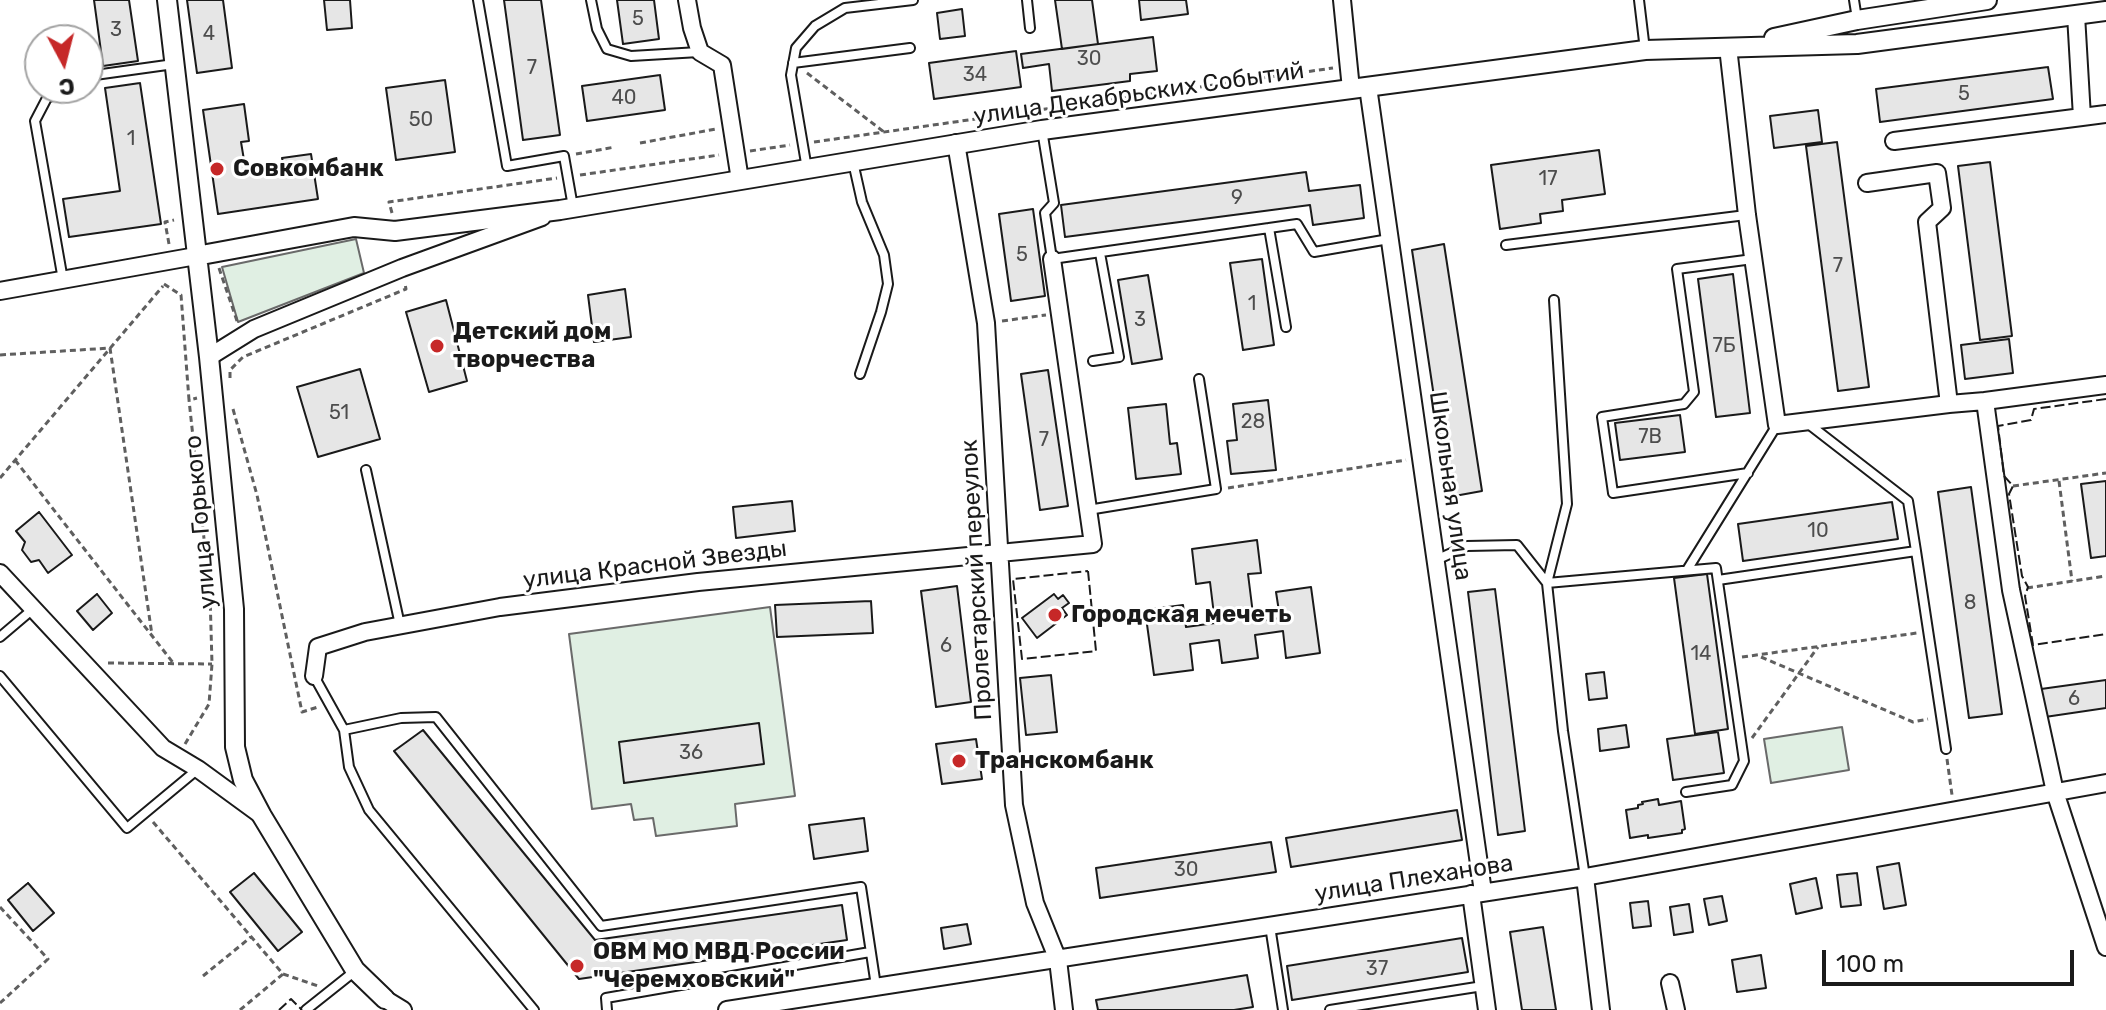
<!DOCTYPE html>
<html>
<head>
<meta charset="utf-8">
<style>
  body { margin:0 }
  #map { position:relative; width:2106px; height:1010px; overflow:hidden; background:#fff; font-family:Rubik,sans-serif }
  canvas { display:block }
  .north { position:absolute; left:24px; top:24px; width:80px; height:80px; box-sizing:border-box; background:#fff; border:2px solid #a3a3a3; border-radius:50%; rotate:173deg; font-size:22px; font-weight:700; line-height:32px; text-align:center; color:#1a1a1a }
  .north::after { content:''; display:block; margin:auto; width:28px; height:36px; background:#c62828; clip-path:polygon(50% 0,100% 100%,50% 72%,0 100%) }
  .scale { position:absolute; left:1822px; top:950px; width:252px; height:36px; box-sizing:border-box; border:4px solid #1a1a1a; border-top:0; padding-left:10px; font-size:24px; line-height:28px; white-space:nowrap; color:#1a1a1a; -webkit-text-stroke:6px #fff; paint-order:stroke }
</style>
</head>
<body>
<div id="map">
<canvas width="2106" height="1010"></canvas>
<div class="north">С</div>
<div class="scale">100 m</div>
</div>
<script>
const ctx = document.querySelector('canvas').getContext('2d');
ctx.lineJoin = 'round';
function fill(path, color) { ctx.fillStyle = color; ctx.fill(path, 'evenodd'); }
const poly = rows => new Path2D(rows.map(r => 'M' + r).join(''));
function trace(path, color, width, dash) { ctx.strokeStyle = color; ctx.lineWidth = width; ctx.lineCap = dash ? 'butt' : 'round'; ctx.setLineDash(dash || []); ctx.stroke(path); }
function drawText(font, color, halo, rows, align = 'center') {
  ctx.font = font + ' Rubik,sans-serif'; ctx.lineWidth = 6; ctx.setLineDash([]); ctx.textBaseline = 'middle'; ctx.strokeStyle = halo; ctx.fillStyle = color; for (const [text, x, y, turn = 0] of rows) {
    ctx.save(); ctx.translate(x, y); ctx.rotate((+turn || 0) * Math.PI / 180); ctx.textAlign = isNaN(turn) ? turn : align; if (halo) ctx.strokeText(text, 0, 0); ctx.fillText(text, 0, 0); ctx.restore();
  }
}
const green = poly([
  [356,239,364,273,238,322,222,267,356,239],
  [770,607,795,796,735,804,737,826,656,836,653,818,634,820,631,804,592,809,569,634,770,607],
  [1842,727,1849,770,1771,783,1764,739,1842,727]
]);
const building = poly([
  [94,0,129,0,138,61,103,66,94,0],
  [187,0,223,0,232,68,197,73,187,0],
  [324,0,350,0,352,28,327,30,324,0],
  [504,0,541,0,560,135,523,140,504,0],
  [617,0,654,0,659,39,623,44,617,0],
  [1055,0,1092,0,1098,44,1062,49,1055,0],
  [1139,0,1186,0,1188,14,1141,20,1139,0],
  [962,9,965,36,940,39,937,13,962,9],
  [1153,37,1157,71,1130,74,1130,81,1052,91,1049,64,1023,68,1021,54,1153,37],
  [1016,51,1021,87,934,99,929,63,1016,51],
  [2048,67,2053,99,1880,122,1876,89,2048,67],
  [660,75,665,110,587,121,582,86,660,75],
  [445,80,455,152,396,160,386,88,445,80],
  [140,83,161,224,69,237,63,199,120,191,105,88,140,83],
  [244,104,249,141,241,142,246,172,284,167,282,158,311,154,318,199,218,214,203,110,244,104],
  [1818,110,1822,142,1774,148,1770,116,1818,110],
  [1837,142,1869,387,1838,391,1806,146,1837,142],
  [1599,150,1605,194,1562,200,1563,211,1540,214,1541,223,1500,229,1491,165,1599,150],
  [1990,162,2012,336,1980,340,1958,166,1990,162],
  [1306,172,1309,191,1360,185,1364,218,1313,225,1310,205,1065,237,1061,205,1306,172],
  [1033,209,1045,296,1011,301,999,214,1033,209],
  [1444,244,1482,491,1449,497,1412,250,1444,244],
  [1262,259,1274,345,1243,350,1230,263,1262,259],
  [1733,274,1750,413,1716,417,1698,279,1733,274],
  [1148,275,1162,359,1132,364,1118,280,1148,275],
  [625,289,631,337,594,342,588,295,625,289],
  [446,300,467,381,429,392,406,312,446,300],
  [2009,339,2013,373,1965,379,1961,345,2009,339],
  [360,369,380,439,318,457,297,387,360,369],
  [1048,370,1068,506,1040,510,1021,374,1048,370],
  [1268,400,1276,470,1231,474,1227,441,1237,440,1233,404,1268,400],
  [1166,404,1170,444,1177,443,1181,474,1136,479,1128,408,1166,404],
  [1680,415,1685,452,1620,460,1615,423,1680,415],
  [2106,481,2106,556,2091,558,2081,484,2106,481],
  [1971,487,2002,714,1969,718,1938,492,1971,487],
  [792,501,795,531,736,538,733,507,792,501],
  [1892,502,1898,539,1743,561,1738,524,1892,502],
  [39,512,72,555,48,573,39,560,31,562,22,550,25,542,16,531,39,512],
  [1257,540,1261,573,1248,574,1254,622,1280,618,1276,592,1311,587,1320,653,1286,658,1283,631,1255,635,1258,658,1222,663,1219,640,1190,644,1193,670,1154,675,1145,610,1183,605,1186,627,1215,623,1210,582,1196,584,1192,549,1257,540],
  [1707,574,1728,729,1695,734,1674,578,1707,574],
  [957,586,971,702,936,707,921,591,957,586],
  [1495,589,1525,831,1498,835,1468,592,1495,589],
  [97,594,112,613,93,630,77,611,97,594],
  [1054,594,1058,599,1063,595,1069,603,1062,608,1067,615,1037,638,1022,618,1054,594],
  [871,601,873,633,777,637,775,605,871,601],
  [1604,672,1607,698,1589,700,1586,674,1604,672],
  [1051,675,1057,732,1026,735,1020,678,1051,675],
  [2106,680,2106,708,2045,717,2041,689,2106,680],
  [759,723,764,764,624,783,619,742,759,723],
  [1626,725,1629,747,1600,751,1598,729,1626,725],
  [423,730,595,940,842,905,847,940,579,979,394,751,423,730],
  [1718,732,1724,773,1673,780,1667,739,1718,732],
  [976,739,982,779,942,784,936,744,976,739],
  [1658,799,1659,805,1681,801,1685,829,1682,830,1682,833,1648,838,1648,835,1630,838,1626,810,1638,808,1638,805,1643,804,1642,802,1658,799],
  [1457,810,1462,840,1291,867,1286,838,1457,810],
  [864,818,868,851,814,859,809,825,864,818],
  [1271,842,1276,872,1100,898,1096,868,1271,842],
  [1899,863,1906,905,1884,909,1877,867,1899,863],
  [254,873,302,932,278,951,230,892,254,873],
  [1857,873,1861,905,1841,907,1837,875,1857,873],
  [1816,878,1822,908,1796,914,1790,884,1816,878],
  [28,883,54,913,33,931,8,900,28,883],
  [1722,896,1727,921,1709,925,1704,899,1722,896],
  [1648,901,1651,926,1633,928,1630,903,1648,901],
  [1689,904,1693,932,1674,935,1670,907,1689,904],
  [967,924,971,944,944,949,941,928,967,924],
  [1543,927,1556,1010,1522,1010,1510,932,1543,927],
  [1462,938,1468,972,1292,1000,1287,966,1462,938],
  [1761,955,1766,988,1737,992,1732,960,1761,955],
  [1247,975,1253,1007,1234,1010,1098,1010,1096,1000,1247,975]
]);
const path = poly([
  [807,73,884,132],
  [814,142,1333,68],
  [640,143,716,129],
  [750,151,790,145],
  [576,154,615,147],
  [580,175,719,155],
  [392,213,389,202,557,178],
  [169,244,165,222,174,220],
  [219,268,237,321],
  [164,284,181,295,189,400,197,398],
  [1002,321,1046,315],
  [0,355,110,348,152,635],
  [230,378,230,370,243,357,406,289,405,284],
  [233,409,257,495,302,712,318,707],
  [15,460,174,664],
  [0,478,163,286],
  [2059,481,2072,581],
  [2013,486,2106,473],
  [1228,488,1406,460],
  [2027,588,2106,576],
  [1742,657,1917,633],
  [1761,657,1913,722,1928,719],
  [108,663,212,664],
  [1752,738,1818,647],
  [185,744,209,704,212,664,210,594,189,400],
  [1947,759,1952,795],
  [153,822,283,974,318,986],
  [0,907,48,959,0,1003],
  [203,976,251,937],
  [240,1010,283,974]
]);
const service = poly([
  [478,0,507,166,564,156,573,207],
  [591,0,597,29,607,49,631,56,699,52],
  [1027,0,1030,28],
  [1639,0,1645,50],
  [1854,0,1857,19],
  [793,63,910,48],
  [88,79,95,75,174,64],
  [1042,130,1054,203,1045,213,1052,259,1297,224,1314,252,1389,239],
  [853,162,862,202,884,255,888,284,881,312,860,374],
  [807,169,791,75,796,48,815,26,845,8,913,0],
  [1269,228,1286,327],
  [1506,245,1746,215],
  [63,280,35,121,47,98,69,88],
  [1554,300,1567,504,1547,583,1563,731,1585,877],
  [1093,361,1119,357,1100,253],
  [1806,422,1908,501,1916,551],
  [366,470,400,625],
  [1748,473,1613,493,1602,417,1684,404,1694,392,1677,269,1753,259],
  [1088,510,1216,489,1199,379],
  [1436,560,1467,546,1517,545,1547,583,1716,568,1744,761,1732,785,1686,792],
  [1687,570,1777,425],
  [1718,580,1916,551,1946,749],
  [0,637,33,609],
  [0,676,127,828,198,769],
  [314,676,344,730,401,718,436,717,601,926,861,887,876,986],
  [344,730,349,767,369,810,534,1010],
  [1270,926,1283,1010],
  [306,1010,355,971],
  [607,1010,606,998,870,952],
  [1330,1010,1483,986]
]);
const minor = poly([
  [687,0,692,28,700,52,722,65,740,180],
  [1342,0,1351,89],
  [2076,15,2082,117,2106,114],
  [1728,47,1747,215,1777,425,1949,404,1985,401,2011,590,2055,792,2106,947],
  [1368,87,1483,892],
  [1894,141,2082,117],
  [956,143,986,323,1014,805,1035,903,1058,960,1064,1010],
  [1867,183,1937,173,1942,208,1927,222,1949,404],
  [0,291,196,256],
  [209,357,254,329,402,268,542,217],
  [1985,401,2106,385],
  [0,573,163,748,198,769,261,815],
  [314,676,318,647,365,632,500,607,698,582,1093,544,1052,259],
  [1585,877,1601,1010],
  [1471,894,1487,1010],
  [1670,983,1676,1010],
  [385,999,403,1010],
  [727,1010,1585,877,2106,783]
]);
const tertiary = poly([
  [167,0,209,357,234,609,235,747,243,780,262,816,355,970,385,999],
  [1774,38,1857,20,1987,0],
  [196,256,354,227,395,231,560,210,1042,130,1645,50,1857,44,2106,11]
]);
const fence = poly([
  [2106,399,2034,409,2031,420,1998,426,2004,476,2013,486,2009,494,2022,576,2028,587,2025,596,2033,645,2106,634],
  [1088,571,1096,651,1022,659,1013,579,1088,571],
  [279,1010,291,999,302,1010]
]);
const markers = [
  [217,169,8,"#c62828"],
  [437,346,8,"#c62828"],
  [1055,615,8,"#c62828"],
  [959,761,8,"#c62828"],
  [577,966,8,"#c62828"]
];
const numberNames = [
  ["5",638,19],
  ["3",116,30],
  ["4",209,34],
  ["30",1089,59],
  ["7",532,68],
  ["34",975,75],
  ["5",1964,94],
  ["40",624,98],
  ["50",421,120],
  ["1",131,139],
  ["17",1548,179],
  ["9",1237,198],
  ["5",1022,255],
  ["7",1838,266],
  ["1",1252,304],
  ["3",1140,320],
  ["7Б",1724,346],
  ["51",339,413],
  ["28",1253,422],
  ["7В",1650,437],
  ["7",1044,440],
  ["10",1818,531],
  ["8",1970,603],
  ["6",946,646],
  ["14",1701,654],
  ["6",2074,699],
  ["36",691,753],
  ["30",1186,870],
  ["37",1377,969]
];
const streetNames = [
  ["улица Декабрьских Событий",1139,94,-8],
  ["Школьная улица",1450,486,82],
  ["улица Горького",201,522,-95],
  ["улица Красной Звезды",655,565,-7],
  ["Пролетарский переулок",977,580,-93],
  ["улица Плеханова",1414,879,-9]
];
const poiNames = [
  ["Совкомбанк",233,169],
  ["Детский дом",453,332],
  ["творчества",453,360],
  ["Городская мечеть",1071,615],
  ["Транскомбанк",975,761],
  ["ОВМ МО МВД России",593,952],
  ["\"Черемховский\"",593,980]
];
fill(green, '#e0efe3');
trace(green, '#6a6a6a', 2);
fill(building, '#e6e6e6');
trace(building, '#1a1a1a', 2);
trace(service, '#1a1a1a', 12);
trace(minor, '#1a1a1a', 20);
trace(tertiary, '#1a1a1a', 22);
trace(path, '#5f5f5f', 3, [6, 4]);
trace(service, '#fff', 8);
trace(minor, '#fff', 16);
trace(tertiary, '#fff', 18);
trace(fence, '#1a1a1a', 2, [10, 4]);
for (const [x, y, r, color] of markers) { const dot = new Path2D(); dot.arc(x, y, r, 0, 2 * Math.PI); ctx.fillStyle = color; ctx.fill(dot); trace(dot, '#fff', 3); }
drawText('20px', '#4d4d4d', null, numberNames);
drawText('24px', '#1a1a1a', '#fff', streetNames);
drawText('bold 24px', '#1a1a1a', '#fff', poiNames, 'left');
</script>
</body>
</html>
